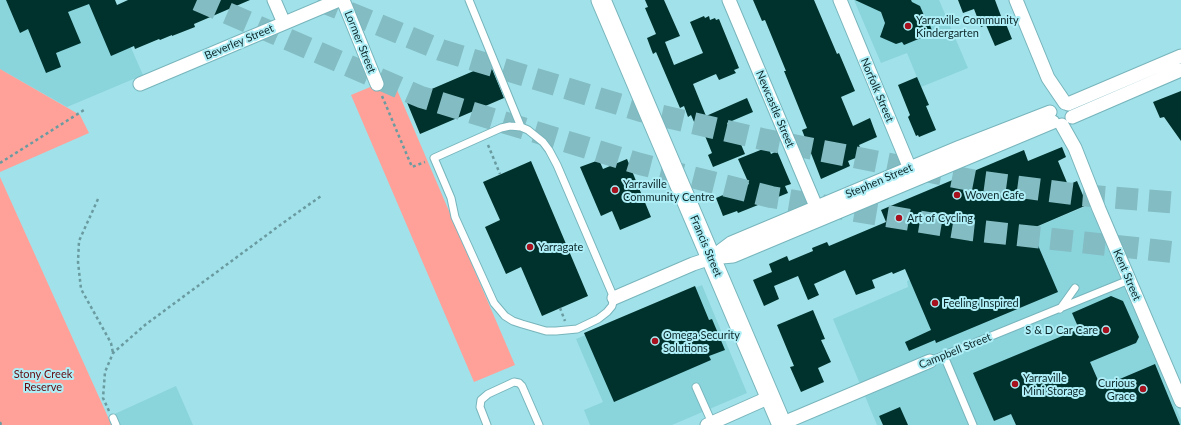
<!DOCTYPE html>
<html>
<head>
<meta charset="utf-8">
<style>
  body { margin:0 }
  canvas { display:block; background:#a1e1e9 }
</style>
</head>
<body>
<canvas width="1181" height="425"></canvas>
<script>
const ctx = document.querySelector('canvas').getContext('2d');
ctx.lineJoin = 'round';
function fill(path, color) { ctx.fillStyle = color; ctx.fill(path, 'evenodd'); }
const poly = rows => new Path2D(rows.map(r => 'M' + r).join(''));
function trace(path, color, width, dash) { ctx.strokeStyle = color; ctx.lineWidth = width; ctx.lineCap = dash ? 'butt' : 'round'; ctx.setLineDash(dash || []); ctx.stroke(path); }
function drawText(font, color, halo, rows, align = 'center') {
  ctx.font = font + ' Lato,sans-serif'; ctx.lineWidth = 4; ctx.setLineDash([]); ctx.textBaseline = 'middle'; ctx.strokeStyle = halo; ctx.fillStyle = color; for (const [text, x, y, turn = 0] of rows) {
    ctx.save(); ctx.translate(x, y); ctx.rotate((+turn || 0) * Math.PI / 180); ctx.textAlign = isNaN(turn) ? turn : align; if (halo) ctx.strokeText(text, 0, 0); ctx.fillText(text, 0, 0); ctx.restore();
  }
}
const built = poly([
  [0,0,110,0,143,75,67,107,0,69],
  [854,0,939,0,968,68,921,87,907,53,881,63],
  [1089,205,1181,420,1181,425,877,425,833,319,908,287,907,281],
  [702,285,747,393,672,425,590,425,584,410,603,402,576,339],
  [176,386,193,425,111,425,108,417]
]);
const green = poly([
  [0,69,80,115,89,133,0,172],
  [392,78,515,365,474,382,351,95],
  [0,177,108,417,111,425,0,425]
]);
const building = poly([
  [6,0,115,0,117,5,128,0,250,0,194,24,195,27,172,36,172,35,160,40,159,39,135,49,134,46,111,56,89,4,68,12,81,43,56,53,61,67,46,73,28,29,20,33],
  [645,0,664,0,680,36,665,42,674,65,703,53,690,22,704,16,705,18,709,16,710,20,715,18,716,20,719,19,739,68,734,70,736,73,719,80,716,74,693,84,706,116,747,98,753,112,727,123,736,144,740,142,745,154,713,167,708,155,712,153,703,131,699,133,691,115,688,117,684,106,680,108,656,52,653,54,647,38,656,34,645,8,648,7],
  [753,0,814,0,837,54,839,53,855,91,841,97,853,126,870,118,877,137,859,145,863,155,848,161,850,166,821,179,802,130,807,128,784,71,786,71,765,20,762,21],
  [855,0,911,0,912,2,920,6,926,20,928,20,933,33,904,45,902,42,896,44,880,37,885,23,881,12],
  [958,0,995,0,1004,24,1006,24,1012,39,995,46,986,25,981,27,974,9,963,13],
  [490,64,504,98,420,134,406,100],
  [917,77,929,105,926,106,936,130,919,137,918,135,916,136,908,117,910,115,898,85],
  [1181,91,1181,141,1164,117,1160,118,1153,102],
  [768,147,771,154,777,151,791,184,785,186,788,193,738,213,737,211,723,216,716,198,749,184,738,159],
  [1062,147,1066,157,1058,161,1068,185,1077,181,1087,205,1031,229,1058,292,936,343,935,340,909,351,905,342,931,330,905,269,893,274,892,272,872,280,875,288,856,295,845,270,814,284,819,295,808,300,798,276,774,286,779,299,764,306,753,280,772,272,769,264,787,256,789,261,813,251,812,248,827,242,829,246,886,222,881,210,1024,150,1028,161],
  [627,159,651,217,620,230,612,211,601,216,580,167,599,160,603,169],
  [531,161,588,296,542,316,521,267,506,274,485,227,500,220,483,182],
  [695,286,709,320,712,319,725,350,709,356,711,360,614,402,584,333],
  [1111,296,1123,301,1139,337,1136,343,1090,362,1101,387,1155,364,1180,425,1016,425,1011,414,994,421,973,373,1079,329,1072,313],
  [813,310,825,339,821,340,831,362,818,368,824,382,801,392,790,367,794,366,777,325],
  [900,407,908,425,883,425,879,416]
]);
const highwayTunnel = poly([
  [197,0,421,97,640,164,771,197,971,230,1181,253],
  [318,0,441,50,641,111,762,139,976,181,1080,195,1181,203]
]);
const path = poly([
  [382,96,412,167,425,162],
  [488,145,500,174],
  [0,163,84,110],
  [98,199,79,241,78,262,81,289,111,343,113,353],
  [560,308,565,321],
  [109,411,103,398,105,372,113,353,145,325,283,223,321,196],
  [0,422,1,425]
]);
const lane = poly([
  [469,0,521,127],
  [510,126,521,127,528,130,543,142,549,150,557,165,614,298,612,306,607,312,598,319,577,329,556,331,546,331,522,324,513,321,505,316,494,303,455,217,451,198,434,158,501,128,510,126],
  [1060,309,1075,288],
  [944,356,973,425],
  [930,361,1129,280],
  [696,387,712,423],
  [113,418,116,425],
  [487,425,480,407,481,400,488,394,514,382,519,383,522,386,539,425]
]);
const street = poly([
  [274,0,284,23],
  [343,0,377,84],
  [729,0,820,216],
  [840,0,913,176],
  [1016,0,1048,78,1065,103],
  [140,84,339,0],
  [1068,104,1181,56],
  [1072,117,1181,70],
  [1062,125,1075,148,1099,209,1181,401],
  [711,258,731,243,960,147,1050,112],
  [614,298,693,264,711,258,733,256,1053,122],
  [781,424,930,361],
  [707,425,770,397]
]);
const secondary = poly([
  [601,0,782,425]
]);
const markers = [
  [908,26,4,"#a7101d"],
  [615,190,4,"#a7101d"],
  [957,195,4,"#a7101d"],
  [899,218,4,"#a7101d"],
  [530,247,4,"#a7101d"],
  [935,303,4,"#a7101d"],
  [1106,330,4,"#a7101d"],
  [655,341,4,"#a7101d"],
  [1015,384,4,"#a7101d"],
  [1143,389,4,"#a7101d"]
];
const poiNames = [
  ["Yarraville Community",916,20],
  ["Kindergarten",916,33],
  ["Yarraville",623,184],
  ["Community Centre",623,197],
  ["Woven Cafe",965,195],
  ["Art of Cycling",907,218],
  ["Yarragate",538,247],
  ["Feeling Inspired",943,303],
  ["S & D Car Care",1098,330,"right"],
  ["Omega Security",663,335],
  ["Solutions",663,348],
  ["Yarraville",1023,378],
  ["Mini Storage",1023,391],
  ["Curious",1135,383,"right"],
  ["Grace",1135,396,"right"]
];
const streetNames = [
  ["Beverley Street",239,42,-23],
  ["Lormer Street",360,42,68],
  ["Norfolk Street",877,90,67],
  ["Newcastle Street",775,109,67],
  ["Stephen Street",879,181,-23],
  ["Francis Street",706,246,67],
  ["Kent Street",1127,275,67],
  ["Campbell Street",955,351,-22]
];
const parkNames = [
  ["Stony Creek",43,374],
  ["Reserve",43,387]
];
fill(built, '#8ad4dc');
fill(green, '#ffa199');
fill(building, '#00322d');
trace(highwayTunnel, '#83bcc3', 22, [22, 11]);
trace(lane, '#77b5bc', 9);
trace(street, '#77b5bc', 15);
trace(secondary, '#77b5bc', 21);
trace(path, '#699ba1', 2.5, [3, 3]);
trace(lane, '#fff', 7);
trace(street, '#fff', 13);
trace(secondary, '#fff', 19);
for (const [x, y, r, color] of markers) { const dot = new Path2D(); dot.arc(x, y, r, 0, 2 * Math.PI); ctx.fillStyle = color; ctx.fill(dot); trace(dot, '#aeeef6', 1.5); }
drawText('11px', '#0c272a', '#aeeef6', poiNames, 'left');
drawText('11px', '#0c272a', '#aeeef6', streetNames);
drawText('11px', '#650b10', '#aeeef6', parkNames);
</script>
</body>
</html>
